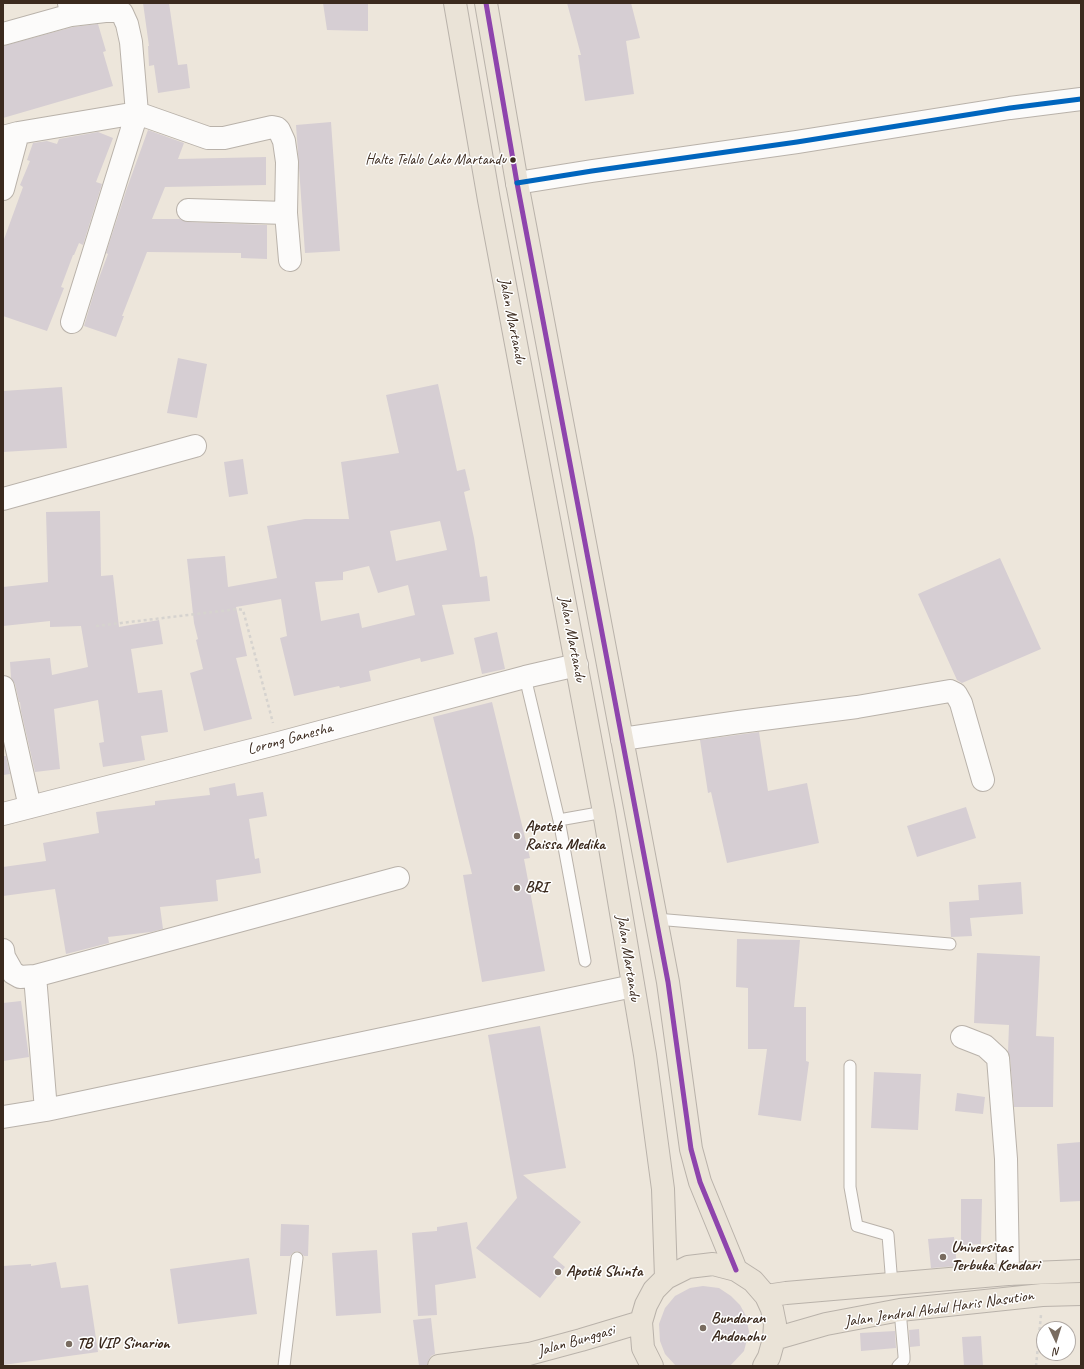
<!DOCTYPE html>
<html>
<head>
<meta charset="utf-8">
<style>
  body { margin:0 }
  #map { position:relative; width:1084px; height:1369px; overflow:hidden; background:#ede6db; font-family:Caveat,sans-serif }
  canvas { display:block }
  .frame { position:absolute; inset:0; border:4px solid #3b2a1e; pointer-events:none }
  .north { position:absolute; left:1036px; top:1321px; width:40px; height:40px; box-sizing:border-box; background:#fff; border:1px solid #b1aaa5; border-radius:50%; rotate:176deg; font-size:11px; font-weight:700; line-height:16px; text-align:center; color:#3b2a1e }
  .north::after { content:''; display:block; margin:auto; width:14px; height:18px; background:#796c60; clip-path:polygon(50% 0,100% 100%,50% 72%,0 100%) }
</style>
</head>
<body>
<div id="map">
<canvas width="1084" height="1369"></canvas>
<div class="frame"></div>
<div class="north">N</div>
</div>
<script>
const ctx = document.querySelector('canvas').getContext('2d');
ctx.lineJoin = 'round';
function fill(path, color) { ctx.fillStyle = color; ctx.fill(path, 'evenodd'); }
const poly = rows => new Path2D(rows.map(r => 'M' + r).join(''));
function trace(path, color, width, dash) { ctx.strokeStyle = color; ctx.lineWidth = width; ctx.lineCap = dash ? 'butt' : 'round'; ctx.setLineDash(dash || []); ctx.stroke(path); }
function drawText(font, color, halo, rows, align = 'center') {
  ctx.font = font + ' Caveat,sans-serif'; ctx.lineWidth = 3; ctx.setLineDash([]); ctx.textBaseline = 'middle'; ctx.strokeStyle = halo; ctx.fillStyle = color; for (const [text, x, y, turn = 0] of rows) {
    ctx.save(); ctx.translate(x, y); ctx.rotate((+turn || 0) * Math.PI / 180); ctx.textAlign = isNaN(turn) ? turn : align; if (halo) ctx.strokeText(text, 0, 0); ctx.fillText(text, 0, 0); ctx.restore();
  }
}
const building = poly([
  [143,3,169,3,178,65,187,64,190,88,158,93,154,65,149,66,148,46,149,46],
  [323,3,368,3,368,31,327,30],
  [567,3,631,3,640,38,626,41,634,94,585,101,578,55,581,55],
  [98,24,106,51,103,52,113,86,3,118,3,46,73,27],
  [331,122,340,251,305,253,296,125],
  [148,130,184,143,178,159,266,157,266,185,165,187,152,219,180,219,188,222,267,225,267,259,241,258,241,253,147,252,122,316,124,316,116,337,84,326,96,286,108,254,106,253,127,188],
  [98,132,113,138,96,182,102,184,83,245,79,243,74,255,73,255,61,287,64,288,47,331,3,316,3,242,23,187,20,185,30,161,27,160,33,143,47,141,57,144,59,139],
  [178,358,207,364,197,418,167,413],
  [438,384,457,471,465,469,470,490,464,492,474,538,480,577,487,576,490,601,442,605,454,654,421,662,420,658,369,671,371,681,340,688,339,686,294,696,280,638,287,636,281,599,236,607,247,656,236,658,252,719,204,731,190,673,203,669,196,640,198,639,194,623,187,559,225,556,228,587,277,578,267,526,305,519,349,519,341,462,399,453,386,395],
  [440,521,447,550,396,561,390,531],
  [369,566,378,593,408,585,415,615,362,628,359,613,321,621,315,582,343,580,343,572],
  [62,387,67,448,3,452,3,391],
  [243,459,248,494,229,497,224,462],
  [100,511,101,576,113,575,119,627,159,620,163,644,131,649,138,693,162,690,168,732,141,736,145,760,103,767,99,743,104,742,98,700,54,709,60,769,35,772,21,711,20,702,19,702,15,684,11,678,10,662,50,658,52,675,88,667,81,626,50,627,50,621,3,626,3,587,48,582,46,512],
  [1000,558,1041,649,962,683,957,680,918,594],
  [497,632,505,669,482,674,474,638],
  [492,702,530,858,524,859,545,971,482,982,463,875,472,874,433,717],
  [759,732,768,791,807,783,819,843,727,863,711,792,708,793,700,740],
  [3,756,6,756,10,774,3,775],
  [235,783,237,796,263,792,267,816,249,819,255,859,259,858,261,873,216,880,218,901,160,907,163,929,151,932,108,937,109,943,66,954,55,889,3,896,3,867,46,861,43,843,99,833,96,812,155,805,155,801,210,795,209,788],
  [966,807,976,838,917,857,907,826],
  [1021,882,1023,914,970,918,972,936,951,937,949,902,979,900,978,885],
  [737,939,800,940,794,1007,806,1007,806,1061,809,1062,801,1121,758,1115,767,1049,748,1049,748,988,736,987],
  [977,953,1040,956,1036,1036,1054,1037,1053,1107,1014,1107,1010,1057,1008,1052,1009,1025,974,1023],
  [21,1001,29,1057,3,1061,3,1003],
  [540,1026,566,1168,523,1175,581,1222,553,1257,565,1267,540,1298,476,1248,517,1198,488,1035],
  [874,1072,921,1074,918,1130,871,1128],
  [957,1093,985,1097,983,1114,955,1111],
  [1081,1142,1081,1201,1060,1202,1057,1144],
  [961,1199,982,1199,981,1244,961,1245],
  [467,1222,476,1278,435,1285,437,1315,418,1316,412,1233,437,1231,437,1227],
  [281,1224,309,1225,308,1256,304,1256,301,1253,297,1251,294,1252,290,1256,280,1256],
  [954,1237,957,1266,931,1268,928,1239],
  [377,1250,381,1313,336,1316,332,1253],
  [249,1258,257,1314,178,1324,170,1269],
  [56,1262,61,1288,88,1285,98,1352,3,1365,3,1266,31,1264,31,1266],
  [703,1286,719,1288,731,1296,740,1305,746,1316,749,1332,744,1351,730,1366,676,1366,665,1354,660,1341,659,1324,665,1308,675,1296,690,1288],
  [431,1318,435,1354,431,1356,428,1361,427,1366,419,1366,413,1320],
  [919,1329,920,1346,910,1347,909,1330],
  [895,1331,896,1348,861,1351,860,1333],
  [981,1336,983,1366,964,1366,962,1337]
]);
const path = poly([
  [96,626,238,609,243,610,273,723],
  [1036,1366,1041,1315]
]);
const service = poly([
  [525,677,559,820,585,961],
  [559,820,604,812],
  [656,919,950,944],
  [850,1066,850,1187,857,1226,888,1235,892,1285],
  [284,1366,297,1258],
  [898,1366,904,1360,904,1356,900,1310]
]);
const minor = poly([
  [69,3,71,15,105,11,116,11,122,13,127,24,131,42,137,113,72,322],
  [3,34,71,15],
  [3,137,18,133,137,113,208,138,224,138,272,127,277,128,279,130,284,141,287,162,286,213,290,260],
  [517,183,592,171,797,142,1010,108,1081,99],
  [3,189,18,133],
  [188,210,286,213],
  [3,499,195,446],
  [3,687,30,807],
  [622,739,739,722,857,707,950,691,956,694,961,703,983,780],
  [3,814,279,743,525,677,577,665],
  [3,950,4,957,13,973,20,977,35,976,398,878],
  [35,976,46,1110],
  [962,1037,985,1046,998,1058,1006,1159,1008,1274],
  [3,1117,46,1110,633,986]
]);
const trunk = poly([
  [455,3,489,200,604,812,645,1055,663,1189,666,1278],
  [486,3,517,183,668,982,691,1149,700,1182,736,1270],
  [766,1296,786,1293,1008,1274,1081,1271],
  [774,1339,826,1324,900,1310,1042,1295,1081,1294],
  [439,1366,529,1354,581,1340,641,1322],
  [652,1366,643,1348,641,1322,646,1305,654,1290,666,1278,688,1267,713,1264,736,1270,753,1281,766,1296,772,1309,775,1324,774,1339,769,1357,764,1366]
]);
const bus1 = poly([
  [486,3,517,183,668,982,691,1149,700,1182,736,1270]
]);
const bus2 = poly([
  [517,183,592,171,797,142,1010,108,1081,99]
]);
const markers = [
  [513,160,3.5,"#3b2a1e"],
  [517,836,4,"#796c60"],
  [517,888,4,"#796c60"],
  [943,1257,4,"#796c60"],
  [558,1272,4,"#796c60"],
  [703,1328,4,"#796c60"],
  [69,1344,4,"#796c60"]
];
const busNames = [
  ["Halte Telalo Lako Martandu",506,160]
];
const streetNames = [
  ["Jalan Martandu",512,321,79],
  ["Jalan Martandu",572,639,79],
  ["Lorong Ganesha",290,739,-15],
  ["Jalan Martandu",628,958,81],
  ["Jalan Jendral Abdul Haris Nasution",939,1309,-8],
  ["Jalan Bunggasi",576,1341,-16]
];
const poiNames = [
  ["Apotek",525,827],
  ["Raissa Medika",525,845],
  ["BRI",525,888],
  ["Universitas",951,1248],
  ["Terbuka Kendari",951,1266],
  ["Apotik Shinta",566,1272],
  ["Bundaran",711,1319],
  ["Andonohu",711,1337],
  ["TB VIP Sinarion",77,1344]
];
fill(building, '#d6ced3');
trace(service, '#b9b2aa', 13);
trace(minor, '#b9b2aa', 24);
trace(trunk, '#b9b2aa', 24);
trace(path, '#d6d3cf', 2.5, [3, 3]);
trace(service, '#fcfbfa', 11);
trace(minor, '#fcfbfa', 22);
trace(trunk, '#eae3d7', 22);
trace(bus1, '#8e44ad', 5);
trace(bus2, '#0065bd', 5);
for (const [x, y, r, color] of markers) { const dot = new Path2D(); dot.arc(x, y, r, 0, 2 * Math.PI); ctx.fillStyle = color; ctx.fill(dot); trace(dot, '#fff', 1.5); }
drawText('15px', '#3b2a1e', '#fff', busNames, 'right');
drawText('16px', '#3b2a1e', '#fff', streetNames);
drawText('bold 16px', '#3b2a1e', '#fff', poiNames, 'left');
</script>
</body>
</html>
